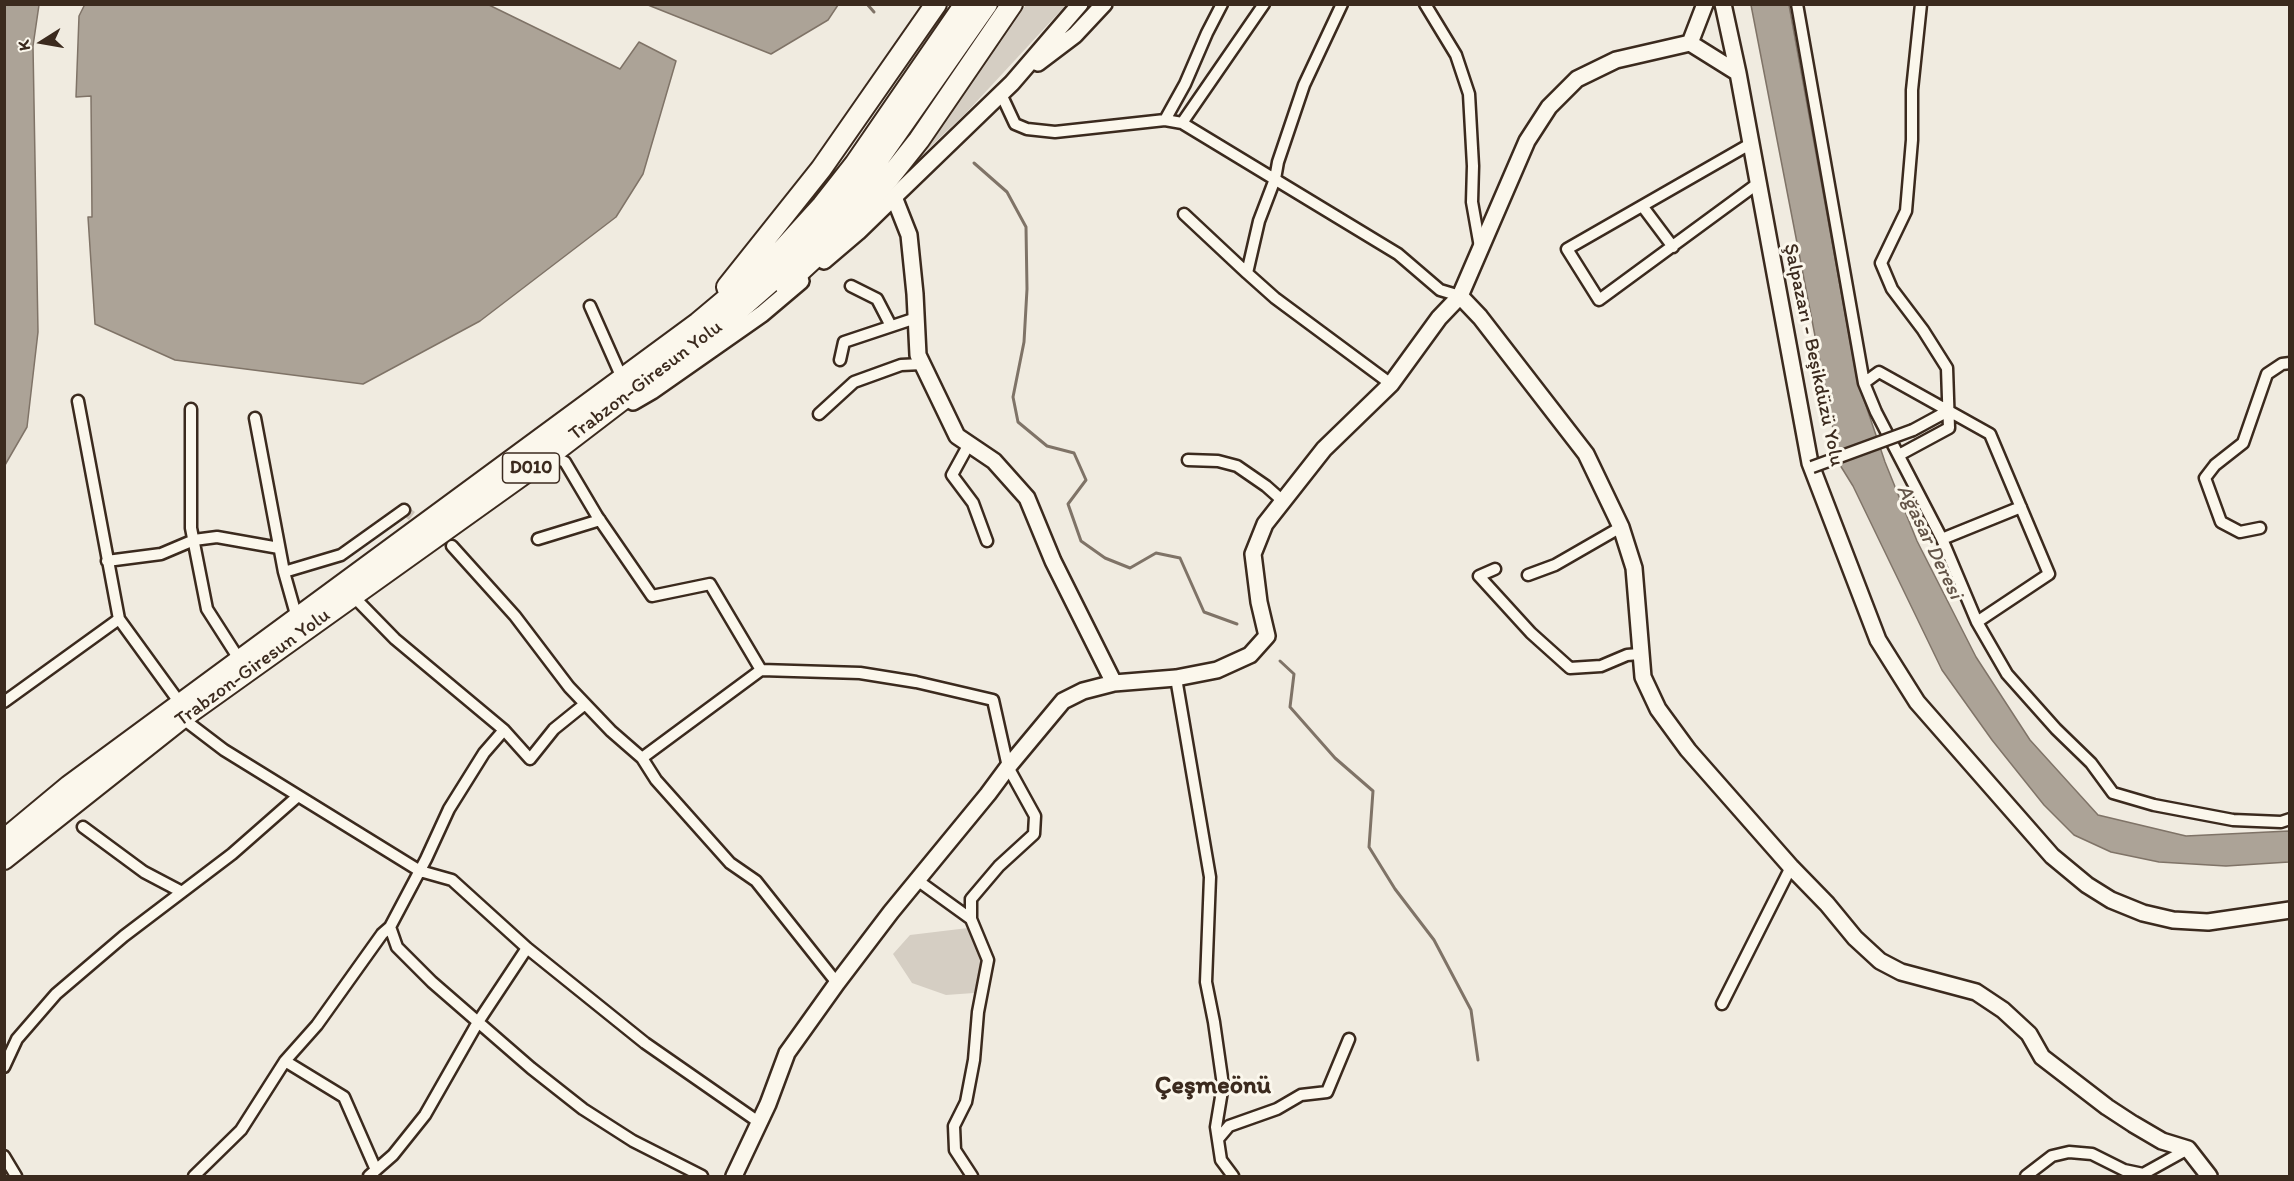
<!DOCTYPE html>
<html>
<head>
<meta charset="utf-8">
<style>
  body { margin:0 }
  #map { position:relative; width:2294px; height:1181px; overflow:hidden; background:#f0ebe0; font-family:Itim,sans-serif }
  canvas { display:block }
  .frame { position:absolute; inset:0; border:6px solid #3b2a1e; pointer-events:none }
  .north { position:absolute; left:12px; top:12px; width:60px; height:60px; -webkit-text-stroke:4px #fbf7ec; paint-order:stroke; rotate:259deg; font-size:16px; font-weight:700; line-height:24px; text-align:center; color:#3b2a1e }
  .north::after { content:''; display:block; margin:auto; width:21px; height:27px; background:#3b2a1e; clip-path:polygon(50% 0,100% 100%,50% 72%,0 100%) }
</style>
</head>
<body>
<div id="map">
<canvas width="2294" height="1181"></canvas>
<div class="frame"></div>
<div class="north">K</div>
</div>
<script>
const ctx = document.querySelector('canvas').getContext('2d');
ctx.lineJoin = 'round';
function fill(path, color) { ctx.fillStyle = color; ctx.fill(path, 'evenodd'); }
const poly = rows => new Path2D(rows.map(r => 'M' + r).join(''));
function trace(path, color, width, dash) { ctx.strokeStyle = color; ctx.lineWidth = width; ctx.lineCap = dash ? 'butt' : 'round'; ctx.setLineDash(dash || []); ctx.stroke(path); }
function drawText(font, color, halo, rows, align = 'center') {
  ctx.font = font + ' Itim,sans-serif'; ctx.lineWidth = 6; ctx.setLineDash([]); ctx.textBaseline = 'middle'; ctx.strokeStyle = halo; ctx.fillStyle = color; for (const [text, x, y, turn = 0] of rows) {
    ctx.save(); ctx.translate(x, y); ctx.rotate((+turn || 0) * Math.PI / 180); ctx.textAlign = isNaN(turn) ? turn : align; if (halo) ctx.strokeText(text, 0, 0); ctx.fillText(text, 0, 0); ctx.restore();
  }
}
const green = poly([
  [1026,5,1066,5,966,113,926,151],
  [968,928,982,961,974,993,946,995,912,983,893,954,910,935]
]);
const water = poly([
  [5,4,39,5,33,46,38,332,27,427,5,465,5,4],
  [85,4,489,5,620,69,639,42,676,61,643,174,616,217,480,321,363,384,175,360,95,324,88,217,92,217,91,96,76,97,79,16,85,4],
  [648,5,838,5,828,20,771,54,648,5],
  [1751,5,1789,5,1857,379,1885,462,1917,541,1976,657,2030,740,2098,815,2186,836,2289,831,2289,862,2226,866,2159,862,2111,852,2074,835,2044,805,1992,740,1942,670,1853,486,1840,465,1751,5]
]);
const stream = poly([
  [867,4,874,12],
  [974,163,1007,192,1026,227,1027,289,1024,342,1013,397,1018,422,1047,446,1074,453,1086,480,1068,504,1081,541,1105,558,1130,568,1156,553,1180,558,1204,612,1237,624],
  [1280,661,1294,674,1290,707,1335,758,1373,791,1369,847,1395,889,1434,940,1471,1010,1478,1060]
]);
const streetTunnel = poly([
  [404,510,452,546]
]);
const street = poly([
  [1342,4,1304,85,1278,162,1275,179,1259,221,1247,273,1275,298,1391,384],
  [1425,4,1456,55,1469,94,1473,166,1472,202,1480,247],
  [1797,4,1864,383,1876,412,1942,539,1977,622,2007,674,2056,729,2091,763,2113,793,2154,805,2233,820,2281,822,2290,819],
  [1001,94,1015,124,1027,129,1055,132,1165,120,1182,123,1398,254,1440,290,1460,296],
  [1165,120,1185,84,1207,33,1222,4],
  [1182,123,1264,4],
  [1750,144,1567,249,1599,300,1757,184],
  [1643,207,1673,247],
  [1184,214,1247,273],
  [851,286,877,299,891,326],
  [590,306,622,378],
  [840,360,844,342,916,318],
  [1864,383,1879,372,1990,434,2049,574,1977,622],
  [78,401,119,619,180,703],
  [191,409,191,528,207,609,239,659],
  [819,414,854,382,901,365,922,364],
  [255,418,284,572,341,555,404,510],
  [1913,430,1948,411],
  [969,444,952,475,973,503,987,541],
  [550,455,565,462,597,516,652,596,710,584,761,670],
  [1899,455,1949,428,1947,368,1923,330,1892,289,1881,263,1906,211,1912,140,1912,90,1921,4],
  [1188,460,1218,461,1237,466,1266,486,1284,502],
  [2260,528,2240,532,2221,522,2205,478,2215,465,2243,443,2267,374,2282,364,2290,363],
  [538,539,600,520],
  [1942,539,2021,507],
  [452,546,515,616,569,687,611,731,642,758,656,780,730,863,756,881,837,983],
  [107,561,161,554,194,540,217,537,279,548],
  [1495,569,1479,576,1531,633,1570,668,1601,666,1627,655,1639,654],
  [284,572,297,618],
  [1528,575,1555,565,1621,527],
  [353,596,395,639,504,730,530,759,554,729,585,704],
  [1176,678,1210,877,1206,982,1214,1022,1223,1085,1216,1127,1221,1160,1233,1176],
  [4,702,119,619],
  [182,718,224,750,420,871,452,880,527,948,645,1043,760,1123],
  [504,730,484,753,449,809,426,859,390,927,397,947,432,982,531,1068,583,1109,633,1141,702,1176],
  [642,758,761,670,860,673,916,682,993,700,1008,767,1035,816,1034,834,999,866,971,899,971,919],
  [83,827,144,872,182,892],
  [917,880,971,919,988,960,978,1012,974,1060,966,1102,954,1126,955,1150,972,1176],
  [1722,1004,1791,867],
  [285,1061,344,1097,376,1170],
  [4,1067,17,1039,56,994,124,936,232,854,298,796],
  [1218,1139,1229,1126,1277,1109,1301,1095,1327,1092,1349,1039],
  [4,1156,16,1176],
  [194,1176,241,1130,285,1061,317,1025,382,934,390,927],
  [369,1176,393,1155,425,1115,478,1022,527,948],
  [2026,1176,2052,1156,2069,1152,2092,1154,2124,1170,2143,1174,2188,1149]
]);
const secondary = poly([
  [1080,4,1012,83,894,197,909,235,915,294,918,355,957,436,994,461,1027,498,1053,561,1114,683],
  [1723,4,1738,73,1810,463,1878,640,1917,702,2052,856,2087,885,2111,900,2143,913,2173,920,2208,922,2290,910],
  [1690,43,1705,4],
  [1038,63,1075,35,1104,4],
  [1738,73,1690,43,1616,60,1577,79,1549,107,1527,141,1460,296,1480,317,1586,454,1621,527,1634,568,1643,677,1658,709,1688,750,1791,867,1827,904,1855,938,1880,961,1901,972,1976,992,2003,1010,2029,1034,2042,1057,2107,1107,2133,1124,2162,1141,2188,1149,2209,1176],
  [824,261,858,232,894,197],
  [633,402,652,391,762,314,801,281],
  [734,1176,768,1104,787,1053,837,983,891,912,988,794,1008,767,1063,701,1083,691,1114,683,1176,678,1217,670,1250,655,1267,636,1259,602,1253,554,1265,524,1324,449,1391,384,1439,318,1460,296]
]);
const highway = poly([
  [785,285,836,238,888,179,919,140,1012,4],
  [727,287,821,169,936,4],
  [4,840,69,786,698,323,773,260,822,206,855,164,965,4],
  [4,859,182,718,550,455,733,315,782,272,868,174,987,4]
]);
const streetBridge = poly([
  [1812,467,1913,430]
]);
const shields = [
  [531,468,57]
];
const shieldNames = [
  ["D010",531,468]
];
const streetNames = [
  ["Şalpazarı - Beşikdüzü Yolu",1813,355,78],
  ["Trabzon-Giresun Yolu",646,381,-37],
  ["Trabzon-Giresun Yolu",253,668,-36]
];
const waterNames = [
  ["Ağasar Deresi",1929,542,64]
];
const districtNames = [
  ["Çeşmeönü",1213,1086]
];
fill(green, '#d5cec3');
fill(water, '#aca397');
trace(water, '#7f7367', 1.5);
trace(stream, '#7f7367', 3);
trace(streetTunnel, '#ccc4b9', 10, [10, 5]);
trace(street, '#3b2a1e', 15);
trace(secondary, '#3b2a1e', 20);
trace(highway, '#3b2a1e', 24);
trace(street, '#fbf7ec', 10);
trace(secondary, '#fbf7ec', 15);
trace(highway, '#fbf7ec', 20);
trace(streetBridge, '#3b2a1e', 15, []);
trace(streetBridge, '#fbf7ec', 10);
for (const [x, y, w] of shields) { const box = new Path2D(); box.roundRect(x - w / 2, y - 15, w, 30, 4.5); ctx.fillStyle = '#fbf7ec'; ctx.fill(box); trace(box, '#3b2a1e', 1.5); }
drawText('bold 18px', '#3b2a1e', null, shieldNames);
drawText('20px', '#3b2a1e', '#fbf7ec', streetNames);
drawText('italic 21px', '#635448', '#fbf7ec', waterNames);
drawText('bold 26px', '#3b2a1e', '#fbf7ec', districtNames);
</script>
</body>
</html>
